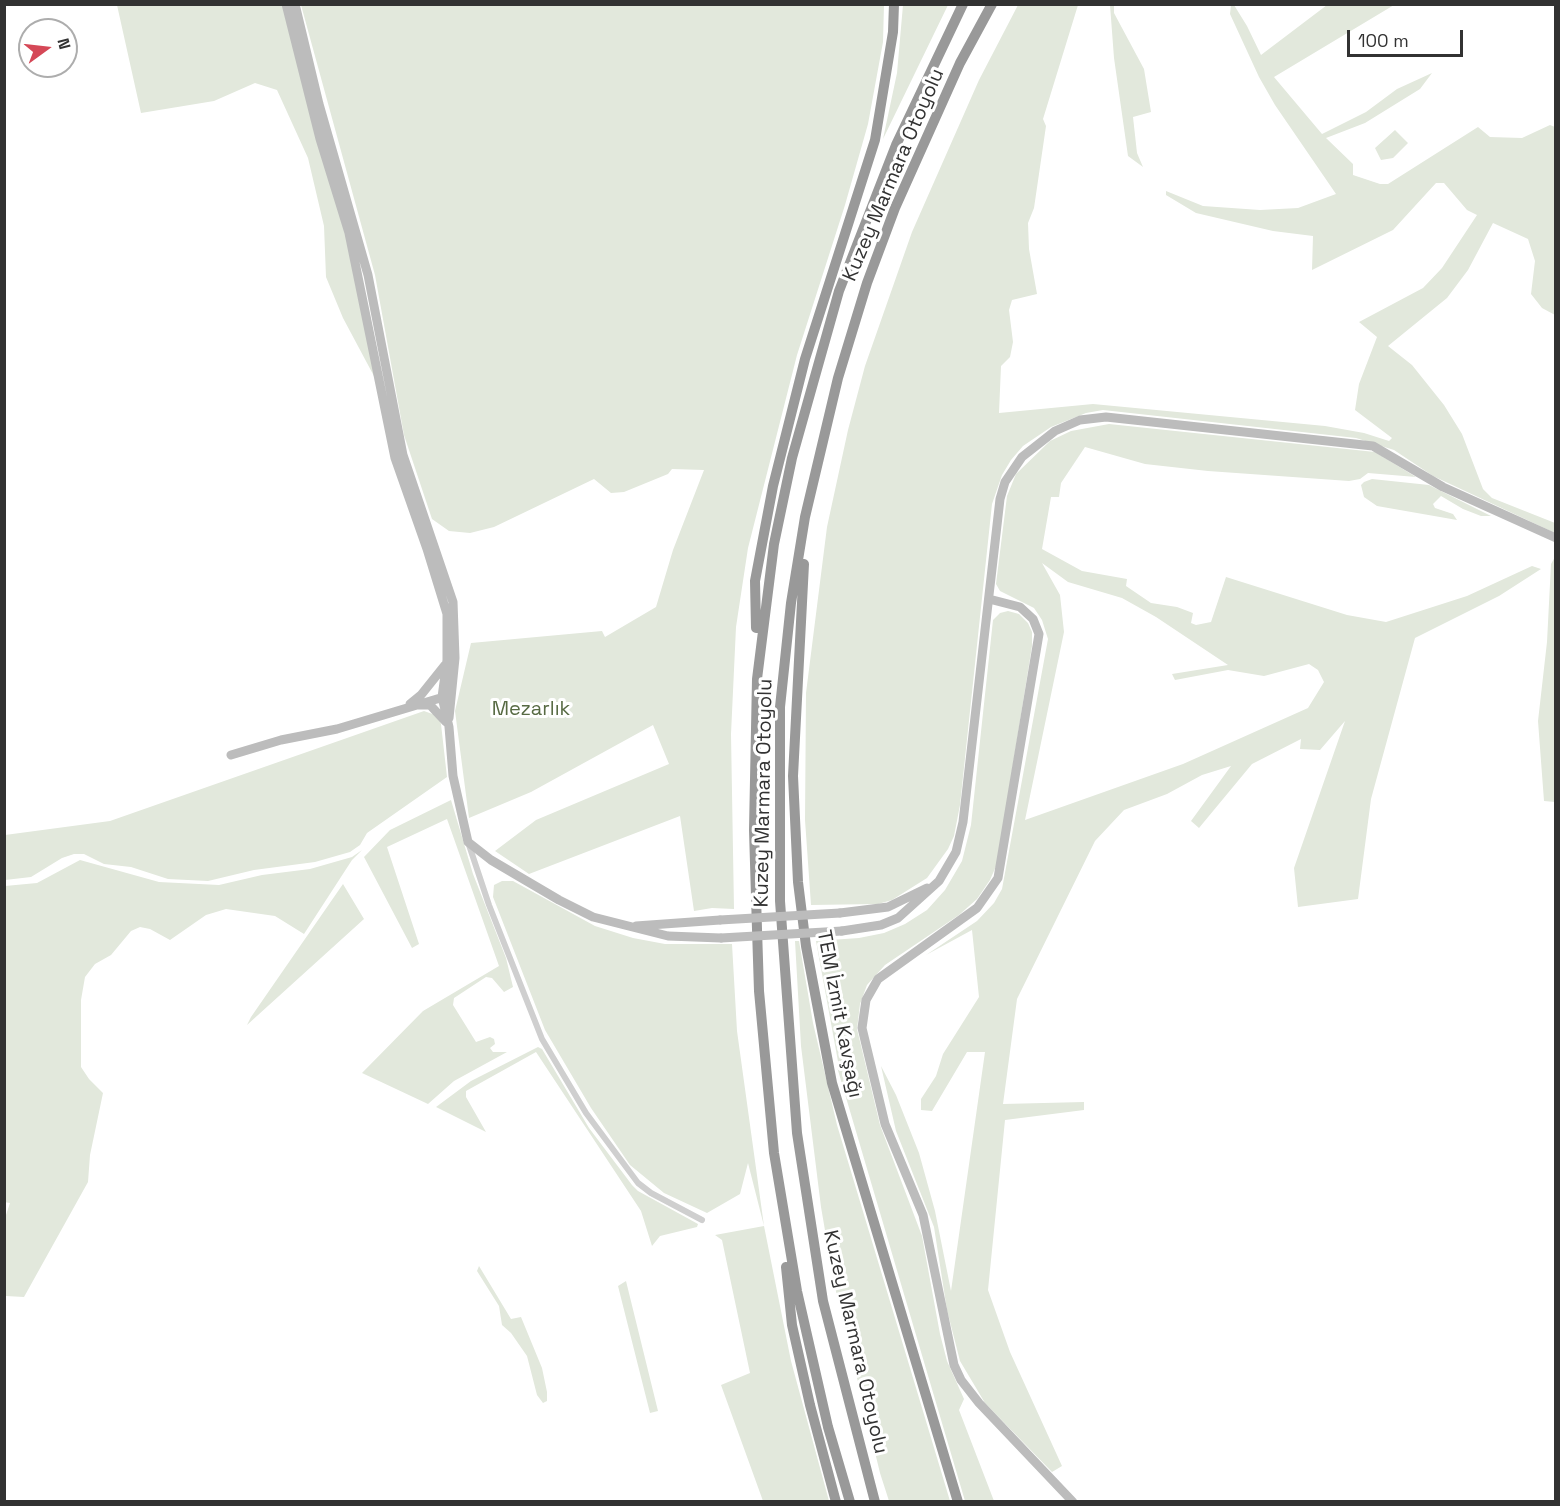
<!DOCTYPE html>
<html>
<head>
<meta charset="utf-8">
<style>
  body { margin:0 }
  #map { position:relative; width:1560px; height:1506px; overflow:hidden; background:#fff; font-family:"Space Grotesk",sans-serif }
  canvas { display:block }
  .frame { position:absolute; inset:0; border:6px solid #323232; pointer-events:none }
  .north { position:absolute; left:18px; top:18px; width:60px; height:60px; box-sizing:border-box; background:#fff; border:2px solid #adadad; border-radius:50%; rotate:75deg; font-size:16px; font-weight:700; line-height:24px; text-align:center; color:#323232 }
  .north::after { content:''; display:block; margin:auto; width:21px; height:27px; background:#d54857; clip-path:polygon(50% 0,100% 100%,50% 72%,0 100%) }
  .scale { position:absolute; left:1347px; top:30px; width:116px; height:27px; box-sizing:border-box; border:3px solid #323232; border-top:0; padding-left:8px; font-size:18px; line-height:21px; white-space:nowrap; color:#323232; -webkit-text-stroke:4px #fff; paint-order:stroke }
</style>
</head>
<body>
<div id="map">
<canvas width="1560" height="1506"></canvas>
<div class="frame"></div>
<div class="north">N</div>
<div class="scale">100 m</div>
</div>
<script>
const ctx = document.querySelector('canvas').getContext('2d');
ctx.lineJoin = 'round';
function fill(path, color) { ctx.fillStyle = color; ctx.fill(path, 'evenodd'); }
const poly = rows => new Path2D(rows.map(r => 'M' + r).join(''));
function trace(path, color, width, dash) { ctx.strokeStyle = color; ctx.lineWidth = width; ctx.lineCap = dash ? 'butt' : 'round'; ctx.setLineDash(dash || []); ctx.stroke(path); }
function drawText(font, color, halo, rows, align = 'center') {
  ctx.font = font + ' "Space Grotesk",sans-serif'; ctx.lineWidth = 6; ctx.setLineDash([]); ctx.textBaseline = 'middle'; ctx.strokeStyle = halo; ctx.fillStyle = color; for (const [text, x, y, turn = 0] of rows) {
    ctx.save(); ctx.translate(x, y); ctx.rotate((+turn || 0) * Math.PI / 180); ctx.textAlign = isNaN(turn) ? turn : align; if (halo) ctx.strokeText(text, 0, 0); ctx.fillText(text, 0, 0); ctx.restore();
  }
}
const green = poly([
  [117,5,284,5,349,233,375,378,343,318,326,277,324,226,308,158,277,90,255,83,214,101,141,113],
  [301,5,884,5,883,42,868,124,845,205,797,355,748,548,736,627,731,734,734,909,712,908,694,911,680,816,529,874,495,851,536,820,669,764,653,725,531,792,469,818,455,711,471,643,602,631,605,637,656,607,673,550,704,470,672,469,668,474,624,492,611,493,594,479,494,527,470,533,449,531,432,519,404,435,375,275],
  [903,5,948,5,883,139,897,73],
  [1018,5,1078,5,1043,119,1046,126,1034,208,1028,223,1029,249,1037,294,1012,300,1009,310,1013,342,1010,357,1001,366,999,413,1093,404,1325,426,1364,433,1389,441,1392,438,1355,410,1359,384,1377,337,1359,322,1423,288,1442,268,1477,215,1467,210,1444,183,1436,183,1393,230,1312,270,1313,236,1273,231,1196,213,1166,195,1166,191,1203,206,1260,210,1298,208,1336,194,1275,105,1259,77,1230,14,1231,5,1234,5,1247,26,1261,55,1327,5,1394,5,1274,77,1322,134,1366,112,1397,89,1432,73,1420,89,1365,123,1326,138,1353,164,1353,175,1380,184,1388,184,1478,127,1490,137,1522,138,1550,125,1555,127,1555,315,1542,308,1531,294,1535,261,1528,239,1493,223,1468,270,1447,298,1388,346,1412,365,1444,405,1462,434,1483,489,1492,498,1555,523,1555,533,1433,476,1394,450,1356,438,1103,410,1086,413,1051,427,1023,446,1011,460,1002,475,992,504,960,805,954,836,948,849,927,878,892,900,878,904,811,905,805,820,806,693,827,527,848,430,865,366,912,232,979,80],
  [1110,5,1114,5,1114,13,1144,69,1151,112,1133,117,1137,153,1143,167,1128,156,1114,58],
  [1395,130,1408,143,1393,158,1381,160,1375,148],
  [1109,424,1375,452,1416,477,1368,473,1360,479,1349,481,1208,471,1145,464,1085,447,1061,483,1059,497,1051,497,1042,549,1082,571,1127,579,1126,586,1151,603,1177,607,1193,613,1191,623,1196,625,1211,622,1226,577,1347,615,1386,622,1467,596,1532,566,1541,569,1499,596,1415,638,1371,799,1358,899,1298,907,1294,868,1345,721,1320,750,1300,749,1301,739,1252,764,1199,828,1191,821,1231,766,1202,775,1167,794,1124,810,1095,841,1017,999,1003,1104,1084,1102,1084,1110,1005,1120,988,1290,1010,1352,1062,1466,1052,1472,985,1403,960,1361,947,1310,934,1227,896,1131,881,1066,896,1095,919,1153,935,1211,951,1291,985,1052,967,1052,932,1111,921,1110,921,1099,936,1076,943,1054,979,997,972,930,926,955,977,921,994,903,1002,889,1048,639,1042,620,1034,608,1000,591,996,584,1007,496,1016,474,1050,441,1071,431],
  [1042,563,1068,582,1122,598,1156,617,1228,665,1172,674,1175,680,1228,670,1264,676,1309,664,1318,670,1324,682,1308,708,1183,764,1025,820,1064,632,1060,595],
  [1372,479,1429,485,1491,516,1481,516,1463,509,1441,496,1433,504,1435,508,1453,514,1457,520,1377,506,1364,497,1361,485,1364,482],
  [1555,557,1555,802,1544,801,1538,721,1547,642,1551,564],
  [1008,611,1019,614,1028,623,1032,632,1032,646,997,864,990,880,977,899,959,915,885,965,867,985,860,1004,857,1029,880,1125,922,1236,940,1334,947,1361,964,1399,959,1410,994,1501,965,1501,837,1067,839,1067,816,941,859,938,884,933,905,924,927,910,945,890,962,861,971,825,993,620,1000,613],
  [424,711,438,716,441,724,447,777,367,833,360,845,350,852,315,862,254,870,208,881,168,879,131,867,104,864,84,854,74,854,62,858,31,877,5,880,5,835,110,821],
  [451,800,473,874,506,958,513,987,504,992,492,978,486,977,454,998,453,1005,476,1042,490,1037,494,1039,495,1044,490,1048,493,1052,507,1052,454,1081,428,1104,362,1073,423,1011,499,966,447,819,387,847,419,944,412,948,364,857,390,830],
  [362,850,352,860,304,934,275,916,226,909,206,915,170,940,150,929,140,927,131,931,111,955,95,964,85,977,81,1000,81,1067,89,1079,103,1093,90,1155,88,1182,24,1297,6,1296,4,1221,10,1203,4,1202,5,886,37,883,80,860,159,882,219,885,262,875,310,869,352,857],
  [502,881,513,881,595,926,633,938,665,944,732,944,737,1031,764,1226,791,1361,829,1501,763,1501,721,1385,750,1373,722,1240,715,1235,764,1226,748,1163,740,1194,707,1213,664,1193,630,1165,591,1108,545,1030,493,897,494,885],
  [343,884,364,919,247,1025,251,1017],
  [795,941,799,941,813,1023,837,1125,950,1501,889,1501,880,1473,834,1283,821,1207,801,1046],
  [538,1047,542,1049,589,1128,632,1185,638,1191,698,1224,697,1227,660,1236,652,1246,641,1211,536,1052,466,1091,466,1097,486,1132,436,1107,471,1081],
  [479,1266,511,1319,521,1317,542,1368,547,1392,547,1401,543,1403,537,1395,527,1356,511,1333,502,1325,499,1306,477,1271],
  [626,1281,658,1411,650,1413,618,1286]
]);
const street = poly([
  [468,842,489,905,542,1039,586,1113,638,1183,651,1193,702,1220]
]);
const secondary = poly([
  [286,4,320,139,349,233,395,458,427,549,447,614,447,660,442,697,449,727,453,776,468,842,491,860,559,900,593,917,668,936,721,938],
  [295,4,319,104,368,275,403,455,453,602,455,658,449,718],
  [989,599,1020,607,1033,619,1039,634,998,878,977,908,878,979,866,1000,862,1028,885,1124,923,1215,954,1365,961,1380,979,1403,1073,1502],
  [410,704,421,695,445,665],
  [420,705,430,705,446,722],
  [231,755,281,740,337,729,447,696],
  [840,913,888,907,927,888],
  [636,926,720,920],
  [842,931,881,925,898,918,939,881,956,852,963,822,1000,499,1005,482,1022,457,1055,431,1080,420,1106,417,1373,446,1443,487,1556,538]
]);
const highway = poly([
  [804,564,793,776,798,882,806,946,832,1083,958,1502],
  [756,628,755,581,773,486,805,359,875,140,893,32,894,4],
  [786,1267,792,1325,810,1405,836,1502],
  [850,1502,828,1427,797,1291,774,1153,759,991,757,929,754,830,757,679,774,544,792,458,839,291,896,145,963,4],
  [875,1502,823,1301,797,1133,780,901,780,707,791,603,805,517,838,378,867,283,895,208,960,63,992,4]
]);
const secondaryBridge = poly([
  [720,920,840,913],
  [721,938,842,931]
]);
const streetNames = [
  ["Kuzey Marmara Otoyolu",894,175,-67],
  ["Kuzey Marmara Otoyolu",764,793,-89],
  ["TEM İzmit Kavşağı",839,1014,79],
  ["Kuzey Marmara Otoyolu",855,1342,77]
];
const parkNames = [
  ["Mezarlık",531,710]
];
fill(green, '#e2e8dc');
trace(street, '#cfcfcf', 6);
trace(secondary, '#bcbcbc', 9);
trace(highway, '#999', 10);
trace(secondaryBridge, '#bcbcbc', 9);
drawText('20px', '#323232', '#fff', streetNames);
drawText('20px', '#576a43', '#fff', parkNames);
</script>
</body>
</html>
